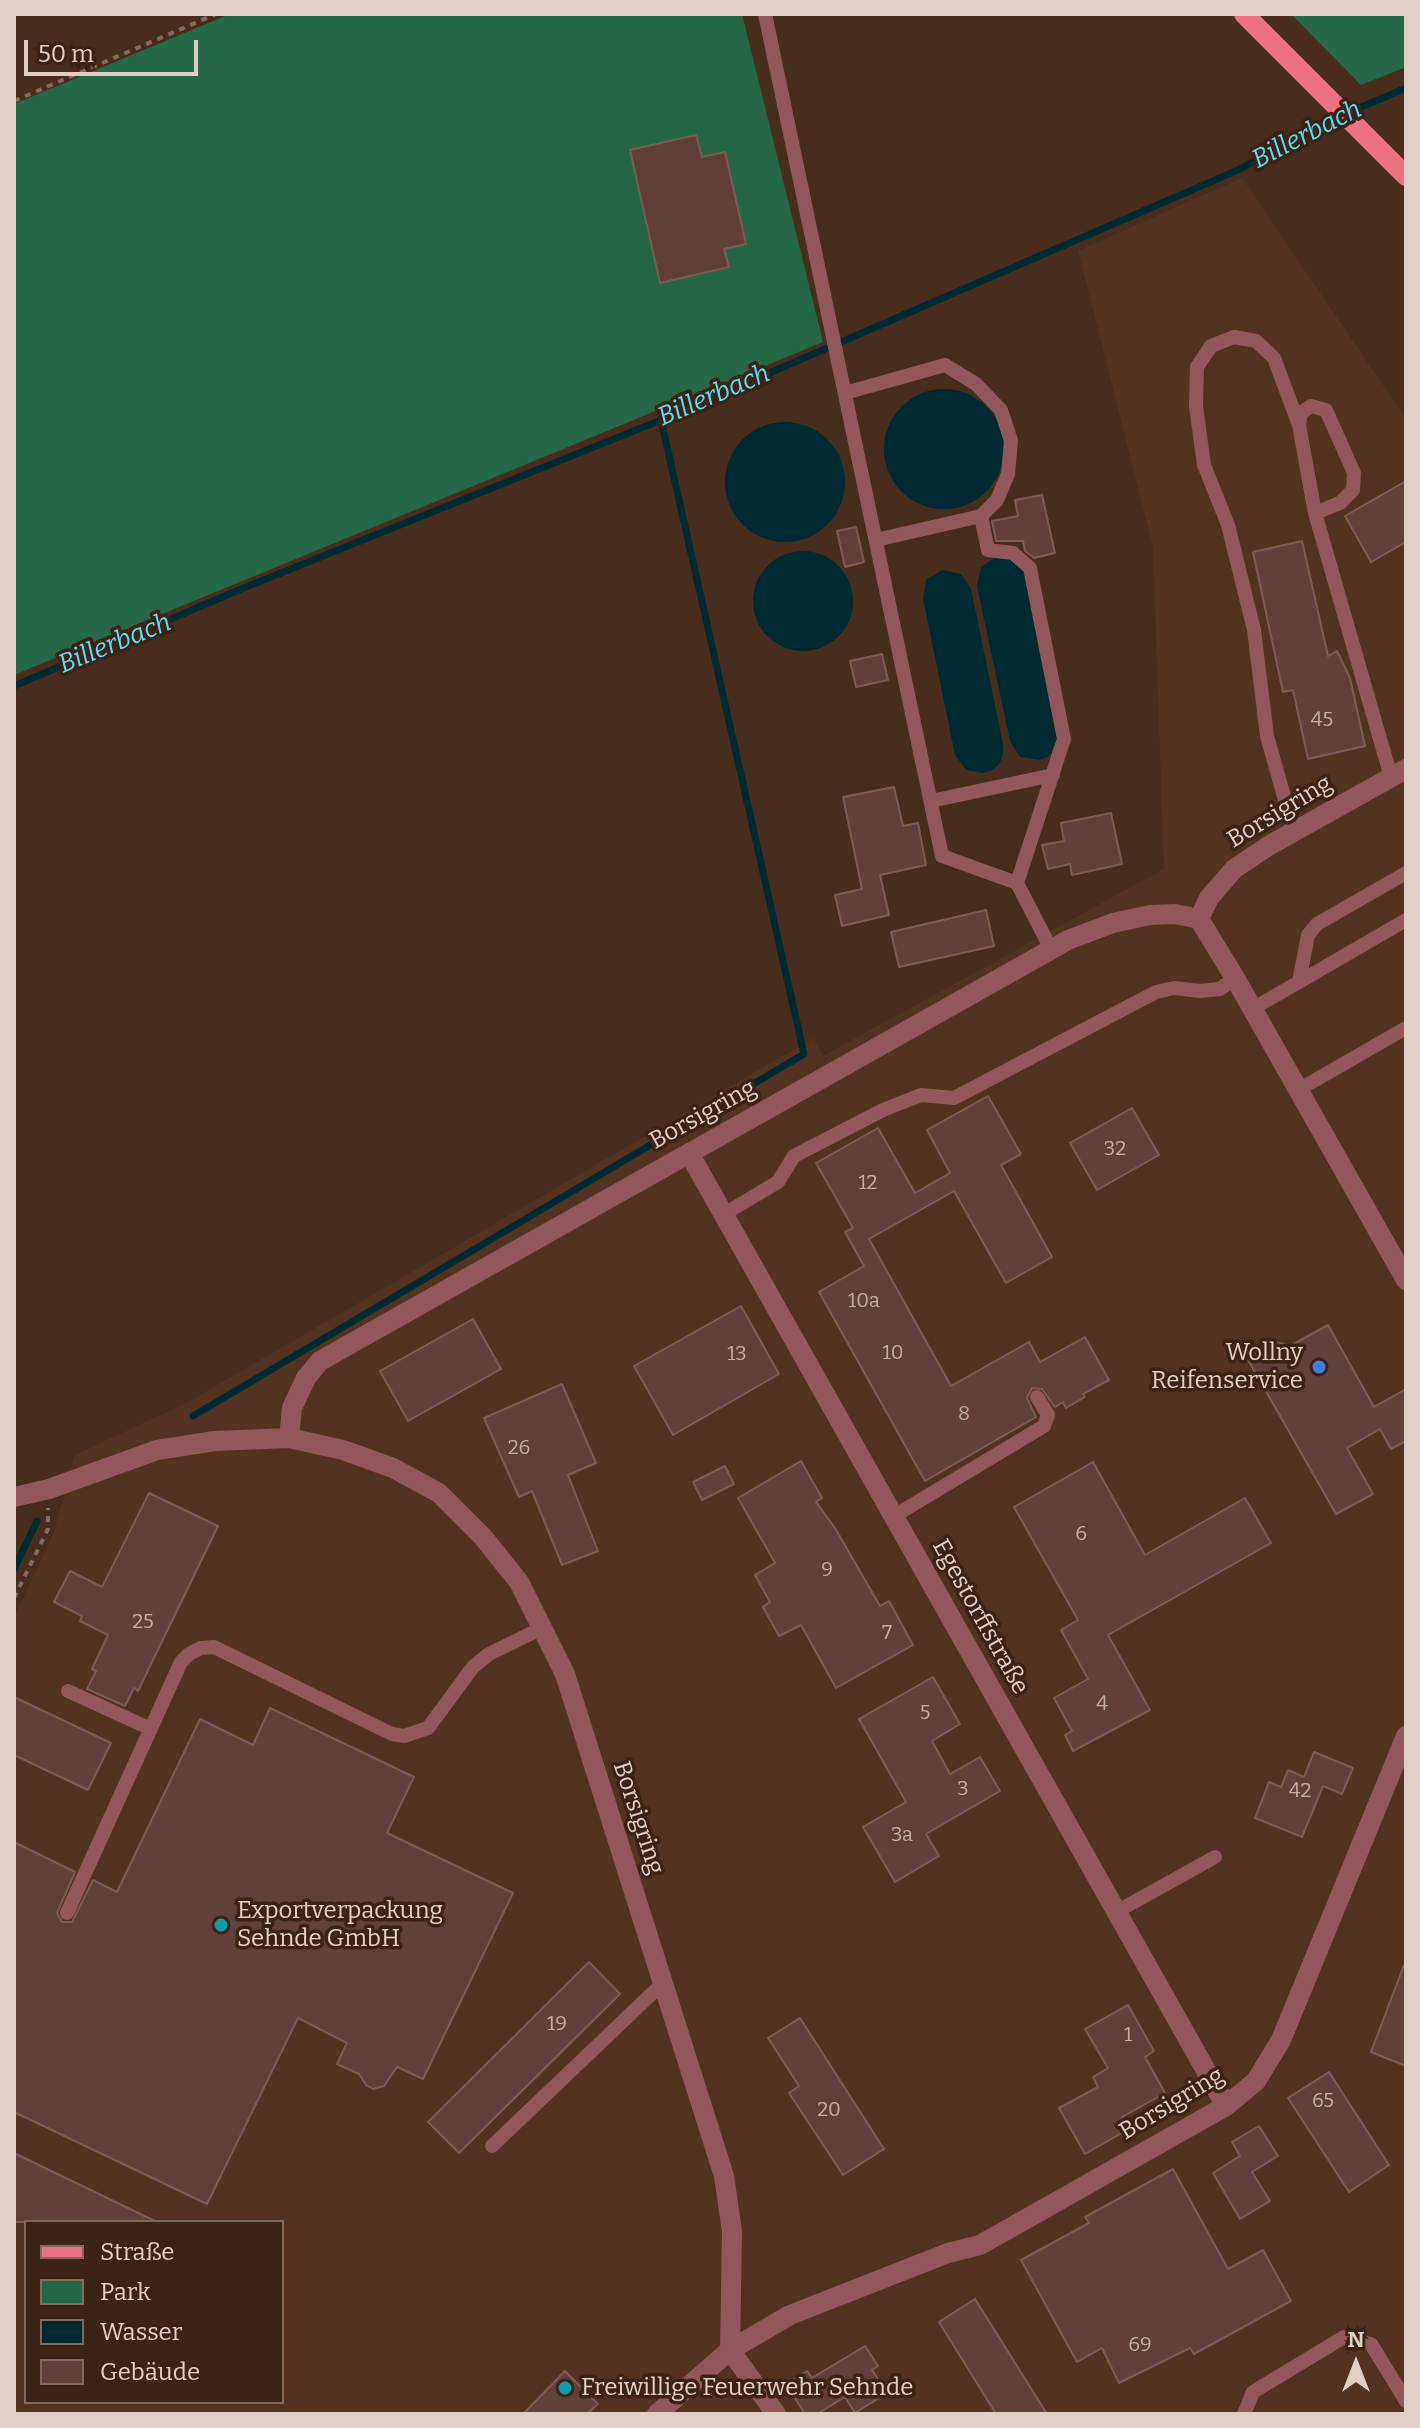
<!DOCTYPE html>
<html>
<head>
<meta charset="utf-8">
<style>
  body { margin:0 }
  #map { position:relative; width:1420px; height:2428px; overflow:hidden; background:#482d1f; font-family:Bitter,serif }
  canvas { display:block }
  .frame { position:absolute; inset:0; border:16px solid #e1cfc7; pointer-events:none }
  .legend { position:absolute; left:24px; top:2220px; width:260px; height:184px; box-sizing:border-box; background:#3d2315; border:2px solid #7f685c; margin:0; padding:10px 14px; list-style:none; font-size:24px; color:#e1cfc7 }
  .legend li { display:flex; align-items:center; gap:16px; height:40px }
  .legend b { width:40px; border:2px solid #7f685c }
  .north { position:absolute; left:1316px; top:2324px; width:80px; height:80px; -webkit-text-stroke:6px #3d2315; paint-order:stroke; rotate:0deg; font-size:22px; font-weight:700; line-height:32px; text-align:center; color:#e1cfc7 }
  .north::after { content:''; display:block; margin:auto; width:28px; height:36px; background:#e1cfc7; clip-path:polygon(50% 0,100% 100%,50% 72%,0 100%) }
  .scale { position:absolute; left:24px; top:40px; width:174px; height:36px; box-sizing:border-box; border:4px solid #e1cfc7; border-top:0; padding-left:10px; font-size:24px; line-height:28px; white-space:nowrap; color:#e1cfc7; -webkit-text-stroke:6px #3d2315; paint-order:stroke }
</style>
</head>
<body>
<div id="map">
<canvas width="1420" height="2428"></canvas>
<div class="frame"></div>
<ul class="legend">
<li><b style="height:10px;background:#ec7183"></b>Straße</li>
<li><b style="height:22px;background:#26674a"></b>Park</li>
<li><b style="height:22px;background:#002a32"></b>Wasser</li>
<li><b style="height:22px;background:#61403c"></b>Gebäude</li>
</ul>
<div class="north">N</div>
<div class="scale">50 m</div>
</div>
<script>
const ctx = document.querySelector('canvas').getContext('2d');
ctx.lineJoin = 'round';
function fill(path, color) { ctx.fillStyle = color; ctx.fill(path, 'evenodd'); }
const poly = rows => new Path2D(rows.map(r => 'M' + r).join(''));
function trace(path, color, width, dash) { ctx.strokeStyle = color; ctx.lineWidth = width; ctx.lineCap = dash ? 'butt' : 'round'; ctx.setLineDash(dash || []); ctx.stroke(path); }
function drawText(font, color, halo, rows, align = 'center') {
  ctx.font = font + ' Bitter,serif'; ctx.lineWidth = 7; ctx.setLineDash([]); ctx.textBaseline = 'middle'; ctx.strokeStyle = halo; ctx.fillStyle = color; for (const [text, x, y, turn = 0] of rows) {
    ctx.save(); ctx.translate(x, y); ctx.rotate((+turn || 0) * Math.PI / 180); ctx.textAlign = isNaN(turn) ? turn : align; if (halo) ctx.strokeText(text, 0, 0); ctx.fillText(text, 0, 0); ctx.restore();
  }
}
const built = poly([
  [1242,178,1406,419,1406,2414,14,2414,14,1617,53,1535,75,1455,188,1402,814,1038,823,1056,1164,869,1153,546,1078,251],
  [26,2222,282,2222,282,2402,26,2402]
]);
const green = poly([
  [230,14,742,14,823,342,14,675,14,104],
  [1291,14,1406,14,1406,67,1361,85]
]);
const water = poly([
  '884 449a60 60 0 1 1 120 0a60 60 0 1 1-120 0Z',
  '725 482a60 60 0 1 1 120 0a60 60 0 1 1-120 0Z',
  '753 601a50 50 0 1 1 100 0a50 50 0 1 1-100 0Z',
  [997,556,1006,556,1022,567,1026,576,1058,741,1048,757,1039,760,1020,757,1010,741,977,586,981,567],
  [942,570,961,574,971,589,1003,744,1003,754,1000,763,993,770,984,773,966,770,955,755,923,599,926,580]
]);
const stream = poly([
  [14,686,246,587,661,420,1238,170,1319,125,1406,88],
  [193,1416,804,1054,661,420],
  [14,1569,37,1521]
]);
const building = poly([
  [696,135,702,157,725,152,746,244,724,249,729,267,660,283,630,150,696,135],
  [1406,481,1406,542,1371,562,1345,516,1406,481],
  [1042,495,1055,553,1034,558,1025,551,1023,541,996,541,992,521,1018,516,1015,500,1042,495],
  [856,527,864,562,845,567,837,531,856,527],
  [1302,541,1328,656,1337,651,1350,678,1365,746,1308,759,1293,690,1283,692,1253,552,1302,541],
  [882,654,888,680,856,687,850,661,882,654],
  [894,787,903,826,918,823,926,865,880,875,889,915,842,926,835,895,862,889,843,797,894,787],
  [1111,813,1122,864,1072,875,1070,864,1048,869,1042,845,1064,841,1061,823,1111,813],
  [986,910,994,946,899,967,891,932,986,910],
  [988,1096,1021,1154,1001,1165,1052,1257,1006,1283,954,1191,869,1239,951,1386,1029,1342,1040,1362,1085,1337,1109,1380,1083,1394,1085,1397,1066,1408,1063,1402,1055,1407,1042,1389,1032,1388,1027,1398,1036,1417,925,1481,819,1292,864,1266,845,1232,853,1228,816,1163,878,1128,915,1193,950,1173,927,1130,988,1096],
  [1132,1108,1159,1155,1097,1190,1070,1143,1132,1108],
  [741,1306,779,1374,673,1435,634,1366,741,1306],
  [473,1319,501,1369,408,1421,380,1371,473,1319],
  [1328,1325,1374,1407,1406,1389,1406,1441,1391,1449,1380,1429,1347,1448,1373,1494,1336,1514,1247,1358,1276,1342,1290,1346,1328,1325],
  [562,1384,596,1463,568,1475,598,1551,562,1565,532,1491,519,1497,484,1418,562,1384],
  [801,1461,822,1498,816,1502,835,1528,880,1606,889,1601,913,1645,836,1688,801,1625,779,1636,763,1607,770,1602,755,1575,775,1563,738,1498,801,1461],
  [1093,1462,1145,1555,1245,1498,1271,1543,1108,1635,1150,1710,1073,1751,1065,1735,1072,1731,1054,1698,1088,1679,1061,1630,1078,1620,1014,1507,1093,1462],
  [725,1466,734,1484,702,1500,693,1482,725,1466],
  [149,1493,218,1526,138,1691,134,1688,125,1706,87,1689,96,1671,92,1669,108,1635,80,1621,82,1616,54,1602,70,1571,102,1587,149,1493],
  [933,1677,960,1724,932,1741,950,1774,980,1757,1000,1791,926,1834,939,1856,895,1882,863,1827,906,1802,859,1719,933,1677],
  [14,1697,111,1743,88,1790,14,1755,14,1697],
  [270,1708,414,1777,387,1833,513,1893,423,2079,397,2067,384,2086,373,2089,366,2085,359,2074,337,2064,347,2043,298,2018,207,2204,14,2112,14,1842,75,1872,57,1913,62,1922,72,1922,93,1880,117,1892,200,1719,253,1745,270,1708],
  [1314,1752,1353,1768,1342,1794,1323,1786,1302,1837,1255,1818,1269,1782,1281,1787,1288,1770,1304,1777,1314,1752],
  [589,1962,620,1994,459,2153,428,2122,589,1962],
  [1404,1965,1406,1966,1406,2066,1371,2052,1404,1965],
  [1128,2005,1154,2051,1145,2057,1165,2093,1122,2117,1129,2129,1085,2154,1059,2108,1098,2087,1093,2077,1108,2068,1085,2029,1128,2005],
  [800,2018,884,2149,843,2175,789,2093,799,2086,768,2038,800,2018],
  [1329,2072,1389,2165,1349,2192,1288,2098,1329,2072],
  [1259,2126,1278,2156,1252,2172,1270,2201,1240,2219,1213,2173,1240,2156,1232,2142,1259,2126],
  [14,2153,157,2222,14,2222,14,2153],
  [1173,2169,1228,2269,1263,2250,1291,2301,1194,2354,1190,2348,1119,2383,1102,2348,1077,2362,1021,2260,1089,2223,1085,2217,1173,2169],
  [975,2299,1047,2414,996,2414,939,2322,975,2299],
  [865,2346,878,2366,872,2370,887,2393,855,2413,845,2397,817,2414,805,2414,786,2384,807,2371,812,2378,865,2346],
  [565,2371,598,2404,587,2414,523,2414,565,2371]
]);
const path = poly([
  [14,101,216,14],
  [14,1598,48,1529,48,1508]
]);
const lane = poly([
  [765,14,942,856,1017,883,1051,949],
  [845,393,945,365,976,384,1001,410,1011,441,1008,474,997,500,981,516,876,540],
  [1315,513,1340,503,1353,490,1354,473,1326,410,1311,406,1301,413,1299,425,1315,513,1391,777],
  [981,516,988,550,1013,553,1030,568,1064,739,1017,883],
  [931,801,1053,775],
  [1294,832,1267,736,1254,630,1228,525,1204,465,1196,406,1197,367,1211,346,1234,337,1256,341,1274,358,1299,425],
  [1299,982,1406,920],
  [1252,1009,1299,982,1308,935,1317,924,1406,873],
  [1298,1090,1406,1028],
  [724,1214,778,1182,794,1156,883,1110,921,1095,954,1098,1156,992,1174,988,1200,991,1220,989,1235,978],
  [894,1516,1044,1426,1048,1415,1037,1397],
  [68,1691,151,1729],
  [1116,1912,1215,1857],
  [67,1913,181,1662,189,1654,201,1648,214,1647,392,1734,404,1736,428,1728,473,1667,489,1654,542,1628],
  [492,2146,663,1983],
  [1244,2414,1253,2392,1344,2337,1371,2344,1406,2401]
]);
const street = poly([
  [1199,919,1209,898,1234,869,1270,845,1406,769],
  [689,1153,1226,2106],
  [289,1438,292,1408,306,1378,320,1361,1068,940,1113,923,1150,915,1175,914,1199,919,1235,978,1406,1280],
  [14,1497,49,1489,157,1450,215,1441,289,1438,343,1450,393,1468,439,1493,483,1537,519,1582,565,1674,724,2176,732,2231,730,2350,657,2414],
  [776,2414,730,2350,790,2315,948,2253,980,2245,1226,2106,1256,2081,1281,2040,1406,1736]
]);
const primary = poly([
  [1244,14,1406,176]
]);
const markers = [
  [1319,1367,8,"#3f7fe0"],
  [221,1925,8,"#0f9aa8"],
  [565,2388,8,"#0f9aa8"]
];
const numberNames = [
  ["45",1322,720],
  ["32",1115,1149],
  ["12",868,1183],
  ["10a",864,1301],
  ["10",893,1353],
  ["13",737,1354],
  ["8",964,1414],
  ["26",519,1448],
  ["6",1081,1534],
  ["9",827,1570],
  ["25",143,1622],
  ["7",887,1633],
  ["4",1102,1704],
  ["5",925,1713],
  ["3",963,1789],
  ["42",1300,1791],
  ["3a",902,1835],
  ["19",557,2024],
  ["1",1128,2035],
  ["65",1323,2101],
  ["20",829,2110],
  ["69",1140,2345]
];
const streetNames = [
  ["Borsigring",1280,812,-31],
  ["Borsigring",703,1115,-29],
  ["Egestorffstraße",980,1617,61],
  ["Borsigring",638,1818,72],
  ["Borsigring",1172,2104,-31]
];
const poiNames = [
  ["Wollny",1303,1353,"right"],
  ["Reifenservice",1303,1381,"right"],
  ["Exportverpackung",237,1911],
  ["Sehnde GmbH",237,1939],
  ["Freiwillige Feuerwehr Sehnde",581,2388]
];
const waterNames = [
  ["Billerbach",1307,135,-27],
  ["Billerbach",714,396,-23],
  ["Billerbach",115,644,-22]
];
fill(built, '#543221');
fill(green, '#26674a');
fill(water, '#002a32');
trace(stream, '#002a32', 7);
fill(building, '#61403c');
trace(building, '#7d5a56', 2);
trace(path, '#80695d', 4, [6, 6]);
trace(lane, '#92565d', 14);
trace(street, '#92565d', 20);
trace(primary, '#ec7183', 20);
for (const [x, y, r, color] of markers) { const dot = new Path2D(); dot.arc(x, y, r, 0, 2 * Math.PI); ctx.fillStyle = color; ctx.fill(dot); trace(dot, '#3d2315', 3); }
drawText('20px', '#c1aba4', null, numberNames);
drawText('24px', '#e1cfc7', '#3d2315', streetNames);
drawText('24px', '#e1cfc7', '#3d2315', poiNames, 'left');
drawText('italic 26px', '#5bddf9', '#3d2315', waterNames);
</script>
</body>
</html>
